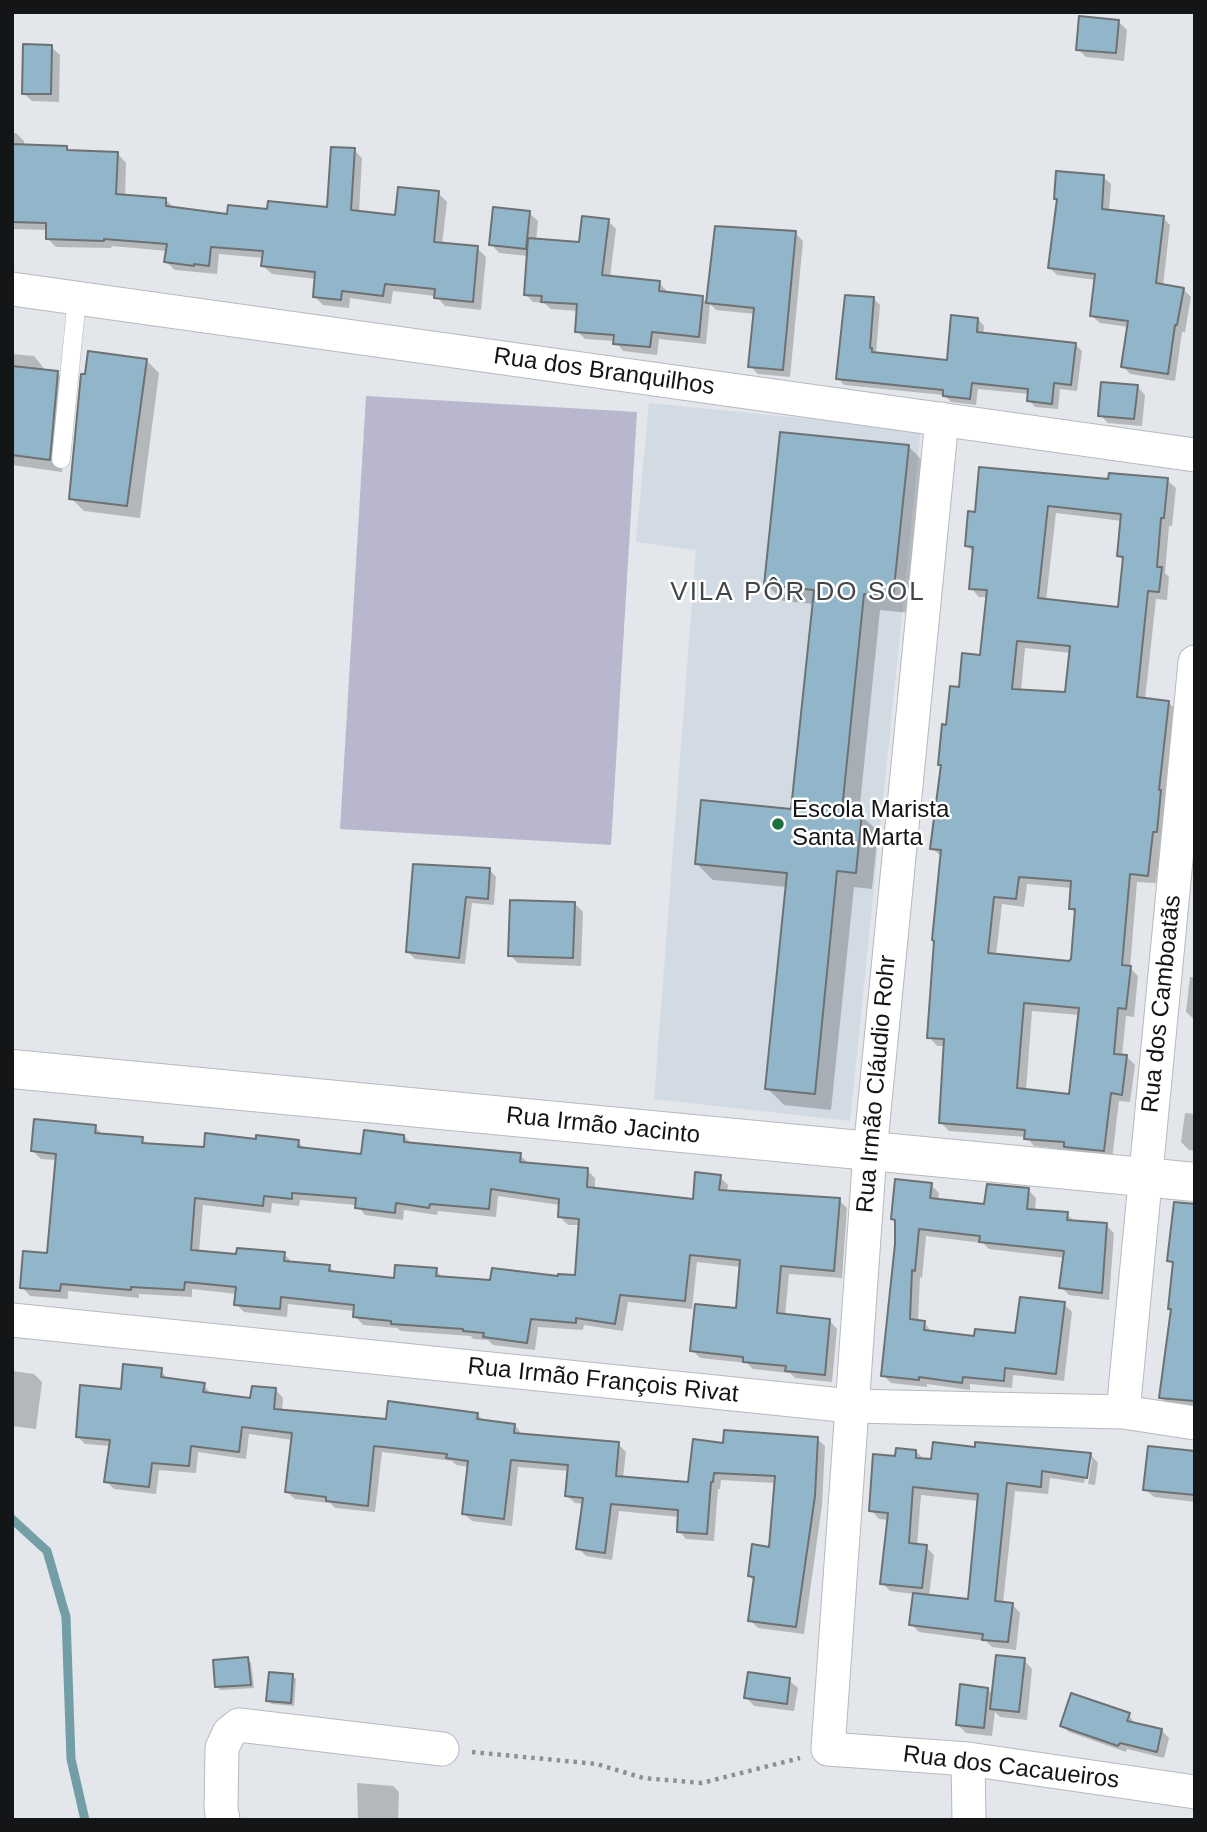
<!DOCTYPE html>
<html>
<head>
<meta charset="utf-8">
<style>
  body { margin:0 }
  #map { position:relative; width:1207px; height:1832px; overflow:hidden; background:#e3e6ea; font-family:Arial,sans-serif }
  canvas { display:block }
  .frame { position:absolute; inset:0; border:14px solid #141516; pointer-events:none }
</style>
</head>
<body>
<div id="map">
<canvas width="1207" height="1832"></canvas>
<div class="frame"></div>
</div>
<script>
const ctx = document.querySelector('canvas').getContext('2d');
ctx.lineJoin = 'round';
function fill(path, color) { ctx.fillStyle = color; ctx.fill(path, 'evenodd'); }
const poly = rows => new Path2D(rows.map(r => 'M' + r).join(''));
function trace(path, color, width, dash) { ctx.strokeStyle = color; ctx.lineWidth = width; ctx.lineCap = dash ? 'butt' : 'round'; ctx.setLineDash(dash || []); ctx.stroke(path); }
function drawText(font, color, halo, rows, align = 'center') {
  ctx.font = font + ' Arial,sans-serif'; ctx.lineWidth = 5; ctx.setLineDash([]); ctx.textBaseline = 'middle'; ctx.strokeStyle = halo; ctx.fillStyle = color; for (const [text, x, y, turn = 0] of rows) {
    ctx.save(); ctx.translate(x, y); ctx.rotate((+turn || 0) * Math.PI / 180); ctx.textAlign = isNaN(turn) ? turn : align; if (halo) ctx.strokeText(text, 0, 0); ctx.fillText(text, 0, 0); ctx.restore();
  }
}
const built = poly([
  [649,403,921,430,850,1121,654,1099,696,550,636,542]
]);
const green = poly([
  [366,396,637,412,611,845,340,829]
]);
const shadow = poly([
  [1118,21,1127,30,1124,61,1086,57,1078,49],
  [51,47,60,55,59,102,32,101,23,93],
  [12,133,16,133,24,141,24,146,66,148,71,152,118,154,126,163,125,196,166,200,175,209,229,216,269,211,328,209,354,150,362,158,359,213,396,217,438,193,447,202,442,245,477,248,486,257,481,310,445,306,436,296,393,291,391,304,350,298,349,308,323,305,314,296,316,279,272,274,263,266,264,258,219,254,217,274,175,270,166,262,168,251,112,246,111,248,56,247,47,238,48,230,12,229],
  [1103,177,1111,184,1109,211,1163,218,1170,225,1163,286,1183,289,1191,297,1185,332,1182,332,1175,381,1130,374,1123,366,1129,327,1100,323,1092,316,1096,280,1057,275,1050,268,1059,201,1056,198],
  [529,213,538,221,536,241,581,244,608,221,616,229,610,278,659,283,667,291,667,294,702,298,708,304,716,228,795,233,803,241,790,377,758,374,750,366,755,314,716,310,710,304,706,344,659,339,657,355,623,351,615,341,585,339,577,331,578,311,551,309,544,303,533,302,525,294,528,256,499,253,491,244],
  [873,298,880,305,876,354,948,362,978,319,984,326,983,335,1075,344,1082,351,1077,391,1060,389,1058,409,1035,407,1029,400,1029,394,978,389,976,405,951,402,944,395,844,385,838,378],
  [12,354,34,356,47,372,57,373,70,386,62,472,12,465],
  [146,360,159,373,140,518,84,511,71,498],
  [1137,386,1145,395,1142,426,1108,423,1100,415],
  [908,446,925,463,910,613,880,610,859,814,878,831,872,889,854,887,831,1110,784,1105,767,1088,788,887,713,880,696,863,793,810,814,604,783,601,766,584],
  [1167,480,1176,488,1172,526,1169,526,1165,573,1169,577,1167,600,1156,599,1145,700,1169,703,1177,711,1165,840,1161,840,1156,883,1137,882,1130,968,1138,976,1134,1017,1126,1016,1122,1056,1127,1057,1135,1065,1130,1102,1119,1101,1112,1159,1074,1155,1068,1150,1034,1146,1026,1137,949,1131,941,1123,946,1046,937,1046,929,1037,942,857,932,848,942,766,940,764,948,727,961,689,981,657,988,597,979,597,971,588,974,553,966,545,976,513,1110,481],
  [1056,513,1122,521,1119,556,1124,561,1119,608,1046,601],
  [1025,648,1071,653,1066,694,1021,691],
  [1027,884,1072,888,1070,908,1076,914,1073,960,1069,963,996,955,1002,904,1024,907],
  [1032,1011,1080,1015,1071,1096,1026,1091],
  [490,870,496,877,494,905,472,903,465,964,415,959,408,952],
  [575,904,583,912,581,966,518,963,510,955],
  [1190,977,1195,977,1195,1020,1186,1012],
  [1185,1113,1195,1114,1195,1151,1189,1150,1181,1142],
  [95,1127,103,1135,142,1139,149,1145,205,1149,257,1141,298,1142,306,1150,363,1156,404,1136,412,1144,520,1155,528,1163,587,1170,595,1178,595,1190,694,1201,720,1177,728,1185,727,1192,839,1200,847,1208,842,1278,789,1274,785,1316,829,1320,837,1329,832,1382,795,1378,790,1373,753,1369,747,1363,700,1358,692,1350,737,1310,741,1267,697,1262,692,1309,628,1302,623,1331,584,1325,583,1330,538,1327,535,1350,493,1345,488,1340,473,1339,471,1336,401,1331,397,1328,363,1325,355,1316,355,1311,288,1304,287,1317,244,1312,236,1304,237,1294,192,1289,192,1297,139,1294,139,1298,68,1291,68,1299,30,1296,22,1287,49,1254,57,1160,41,1159,33,1151],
  [498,1196,560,1205,559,1216,568,1225,580,1225,576,1277,492,1282,444,1279,436,1270,396,1280,336,1274,329,1266,292,1262,284,1254,238,1256,199,1252,203,1205,271,1213,272,1203,299,1206,300,1200,357,1205,365,1215,403,1220,404,1210,437,1215,438,1211,496,1217],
  [931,1185,939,1193,938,1200,986,1205,1028,1190,1036,1198,1035,1211,1067,1214,1076,1223,1106,1225,1114,1233,1109,1300,1069,1295,1061,1287,1065,1258,989,1249,983,1243,926,1236,922,1278,920,1277,918,1322,924,1322,932,1333,976,1338,1017,1335,1064,1304,1072,1312,1064,1381,1013,1375,1012,1388,970,1384,970,1390,927,1384,927,1387,891,1383,883,1375,897,1223,893,1219],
  [1195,1205,1195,1408,1169,1405,1160,1397,1173,1311,1170,1308,1175,1266,1169,1260],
  [161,1370,168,1380,204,1385,211,1394,252,1400,276,1390,283,1398,282,1411,388,1421,477,1414,485,1422,515,1425,522,1435,618,1444,626,1452,623,1478,690,1484,724,1445,817,1439,825,1446,822,1505,804,1634,758,1628,750,1620,755,1582,749,1576,771,1549,776,1483,721,1480,720,1489,718,1489,714,1541,686,1539,679,1531,680,1517,619,1511,612,1560,586,1556,578,1548,584,1504,575,1503,567,1496,569,1471,518,1467,512,1526,472,1521,464,1514,469,1467,456,1465,452,1461,382,1452,375,1512,335,1508,330,1503,295,1499,287,1492,293,1440,249,1434,246,1459,198,1452,196,1473,159,1470,156,1494,114,1489,106,1481,111,1446,85,1444,77,1436,122,1391],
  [12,1371,34,1374,42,1382,36,1429,12,1426],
  [977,1449,1090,1454,1098,1463,1095,1485,1088,1484,1092,1459,1088,1459,1084,1483,1050,1478,1048,1494,1015,1491,1003,1603,1012,1604,1020,1613,1016,1650,992,1647,986,1641,919,1632,911,1624,914,1594,890,1591,882,1583,889,1520,879,1519,871,1510,897,1458,916,1451,925,1460,932,1461],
  [921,1495,979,1501,970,1601,929,1596,934,1555,926,1547,917,1546],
  [1195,1453,1195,1502,1154,1497,1145,1489],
  [248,1659,251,1663,254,1688,220,1690,217,1686],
  [1024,1660,1032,1669,1027,1720,1000,1717,995,1712,992,1736,966,1733,958,1725,988,1689,993,1695],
  [292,1676,296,1679,294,1706,272,1704,268,1700],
  [789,1680,798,1688,794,1711,754,1706,746,1697],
  [1129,1715,1135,1724,1161,1730,1169,1738,1164,1758,1127,1749,1126,1752,1069,1732,1062,1725],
  [357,1783,393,1786,399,1792,398,1820,358,1820]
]);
const stream = poly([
  [12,1519,47,1551,66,1617,71,1759,85,1820]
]);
const building = poly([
  [1079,16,1119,20,1116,53,1076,50,1079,16],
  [23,44,52,45,51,94,22,94,23,44],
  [12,144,67,146,67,150,118,152,116,194,166,198,166,206,227,214,228,205,267,209,268,201,327,207,331,147,355,148,351,210,395,215,398,187,439,191,434,242,478,246,473,302,434,298,435,289,385,284,383,296,342,291,341,300,313,297,315,272,261,266,263,251,211,247,209,266,194,264,194,266,164,262,167,244,104,239,104,241,46,239,46,223,12,222,12,144],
  [1056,171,1104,175,1102,209,1164,216,1156,283,1184,288,1177,325,1175,325,1168,374,1121,367,1128,321,1090,316,1095,274,1048,268,1057,199,1054,199,1056,171],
  [493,207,530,211,526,249,489,245,493,207],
  [582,216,609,219,602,275,660,281,659,291,703,296,699,337,652,332,650,347,613,344,614,335,575,332,577,304,541,302,542,296,524,295,528,238,579,242,582,216],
  [715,226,796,231,783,370,748,367,754,308,706,303,715,226],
  [845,295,874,297,870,348,872,348,872,352,947,360,951,315,978,318,977,332,1076,343,1071,385,1054,383,1052,404,1027,401,1028,389,972,383,970,399,943,396,943,390,836,379,845,295],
  [88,351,147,359,127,506,69,499,81,374,85,374,88,351],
  [12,366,58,371,50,460,12,455,12,366],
  [1101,382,1138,385,1134,419,1098,416,1101,382],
  [780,432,909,445,893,597,864,594,842,810,862,812,856,873,837,871,815,1094,765,1089,787,873,695,864,701,800,791,809,814,590,764,585,780,432],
  [979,467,1108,479,1109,473,1168,478,1164,518,1161,518,1157,567,1162,567,1159,592,1148,591,1137,697,1169,701,1159,790,1161,790,1157,832,1153,832,1148,876,1130,874,1122,965,1131,966,1126,1009,1118,1008,1114,1054,1127,1055,1122,1095,1111,1093,1104,1151,1064,1147,1064,1142,1024,1139,1025,1130,939,1123,944,1039,927,1038,934,941,932,940,941,850,930,849,941,765,938,765,942,724,946,725,950,686,959,687,962,653,980,655,987,590,969,589,973,547,965,546,968,511,975,512,979,467],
  [1048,506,1121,514,1117,556,1123,557,1118,607,1038,598,1048,506],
  [1017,641,1070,646,1065,692,1012,689,1017,641],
  [1019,877,1071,881,1069,909,1075,909,1071,959,1069,961,988,953,994,897,1016,899,1019,877],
  [1024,1003,1079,1008,1069,1094,1017,1088,1024,1003],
  [413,864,490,868,488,899,466,897,459,958,406,952,413,864],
  [510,900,575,902,573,958,508,956,510,900],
  [34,1119,96,1125,95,1133,143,1137,142,1143,204,1147,205,1133,256,1139,256,1135,299,1140,298,1147,361,1154,364,1130,404,1135,404,1142,521,1153,520,1162,588,1168,587,1187,693,1199,695,1172,721,1175,719,1190,840,1198,834,1271,781,1266,777,1313,830,1319,825,1375,785,1371,786,1366,743,1362,743,1357,690,1351,695,1304,736,1308,740,1260,690,1255,685,1301,620,1295,615,1324,576,1318,576,1323,531,1319,527,1343,483,1337,484,1333,463,1331,463,1329,391,1324,391,1321,353,1317,354,1305,281,1297,280,1309,234,1305,236,1287,185,1282,184,1290,131,1287,131,1290,61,1284,60,1291,20,1288,23,1251,47,1253,56,1154,31,1151,34,1119],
  [491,1189,559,1199,558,1217,579,1219,575,1275,558,1274,558,1276,492,1268,490,1280,436,1276,437,1268,395,1265,394,1278,329,1271,330,1265,284,1261,285,1252,237,1248,236,1254,191,1250,195,1198,263,1206,264,1196,292,1199,292,1193,356,1198,355,1208,395,1213,396,1203,429,1208,430,1204,489,1209,491,1189],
  [895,1179,932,1183,930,1198,984,1204,987,1184,1029,1188,1027,1209,1068,1212,1067,1220,1107,1223,1102,1293,1059,1288,1064,1251,979,1242,980,1236,919,1229,915,1271,912,1270,910,1319,925,1321,924,1330,974,1336,975,1329,1015,1333,1020,1297,1065,1302,1056,1374,1005,1368,1004,1381,963,1377,962,1383,919,1377,919,1380,881,1376,895,1244,895,1220,891,1219,895,1179],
  [1174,1202,1195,1204,1195,1401,1159,1398,1171,1309,1168,1309,1173,1262,1167,1261,1174,1202],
  [123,1364,162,1368,161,1377,205,1383,203,1392,250,1398,252,1386,276,1388,274,1409,386,1419,388,1401,478,1413,477,1419,515,1424,514,1433,619,1442,616,1476,688,1482,693,1439,723,1443,724,1430,818,1437,815,1496,796,1627,748,1621,754,1577,748,1576,752,1544,769,1547,775,1476,714,1473,713,1482,711,1482,707,1534,677,1532,678,1510,611,1504,605,1553,576,1549,583,1498,565,1496,568,1465,511,1460,504,1519,462,1514,468,1461,446,1458,447,1454,374,1446,368,1506,326,1501,326,1497,285,1492,292,1433,242,1427,239,1452,191,1446,189,1466,152,1463,149,1487,104,1482,110,1440,76,1437,80,1385,121,1389,123,1364],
  [933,1442,975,1447,975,1442,1091,1453,1087,1478,1042,1471,1041,1487,1007,1483,995,1601,1013,1603,1008,1642,982,1640,983,1634,909,1625,913,1593,968,1599,978,1494,913,1487,909,1543,927,1545,922,1588,880,1584,888,1513,869,1511,873,1454,895,1456,896,1448,916,1450,916,1458,931,1459,933,1442],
  [1148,1446,1195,1451,1195,1495,1143,1490,1148,1446],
  [996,1655,1025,1658,1019,1712,990,1709,996,1655],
  [248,1657,251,1685,215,1687,213,1660,248,1657],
  [269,1672,293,1674,291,1703,266,1701,269,1672],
  [748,1672,790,1678,787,1704,744,1698,748,1672],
  [960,1684,988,1688,984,1728,956,1725,960,1684],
  [1071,1693,1130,1713,1127,1721,1162,1729,1157,1752,1120,1743,1118,1746,1060,1726,1071,1693]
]);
const path = poly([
  [472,1752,597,1764,643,1778,702,1783,800,1758]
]);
const service = poly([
  [61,459,77,298]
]);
const minor = poly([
  [12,289,1195,455],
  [942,419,870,1152,828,1749,968,1759,1195,1792],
  [12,1320,851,1406,1123,1412,1195,1423],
  [1123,1412,1195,662],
  [968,1759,969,1820],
  [223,1820,221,1808,222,1748,229,1733,239,1725,442,1749]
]);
const tertiary = poly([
  [12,1069,1195,1182]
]);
const markers = [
  [778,824,7,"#1c6f40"]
];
const streetNames = [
  ["Rua dos Branquilhos",604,372,8],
  ["Rua dos Camboatãs",1162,1004,-84],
  ["Rua Irmão Cláudio Rohr",877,1084,-85],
  ["Rua Irmão Jacinto",603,1126,6],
  ["Rua Irmão François Rivat",603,1381,6],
  ["Rua dos Cacaueiros",1011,1768,7]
];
const poiNames = [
  ["Escola Marista",792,810],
  ["Santa Marta",792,838]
];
const neighbourhoodNames = [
  ["VILA PÔR DO SOL",798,593]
];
fill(built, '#d2dae3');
fill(green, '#b9b7cd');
fill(shadow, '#0003');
trace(stream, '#739ea6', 9);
fill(building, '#92b6c9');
trace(building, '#6d7173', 2);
trace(service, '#b6b9bd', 19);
trace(minor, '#b6b9bd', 35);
trace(tertiary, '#b6b9bd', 40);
trace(path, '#8d9092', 4.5, [3.5, 5]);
trace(service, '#fff', 18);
trace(minor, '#fff', 33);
trace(tertiary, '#fff', 38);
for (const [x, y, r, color] of markers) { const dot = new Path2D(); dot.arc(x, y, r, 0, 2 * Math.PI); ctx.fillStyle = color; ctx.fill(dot); trace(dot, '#fff', 2.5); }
drawText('24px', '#141516', '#fff', streetNames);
drawText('24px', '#141516', '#fff', poiNames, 'left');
ctx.letterSpacing = '2px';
drawText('26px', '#434648', '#fff', neighbourhoodNames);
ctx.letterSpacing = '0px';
</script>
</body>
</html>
